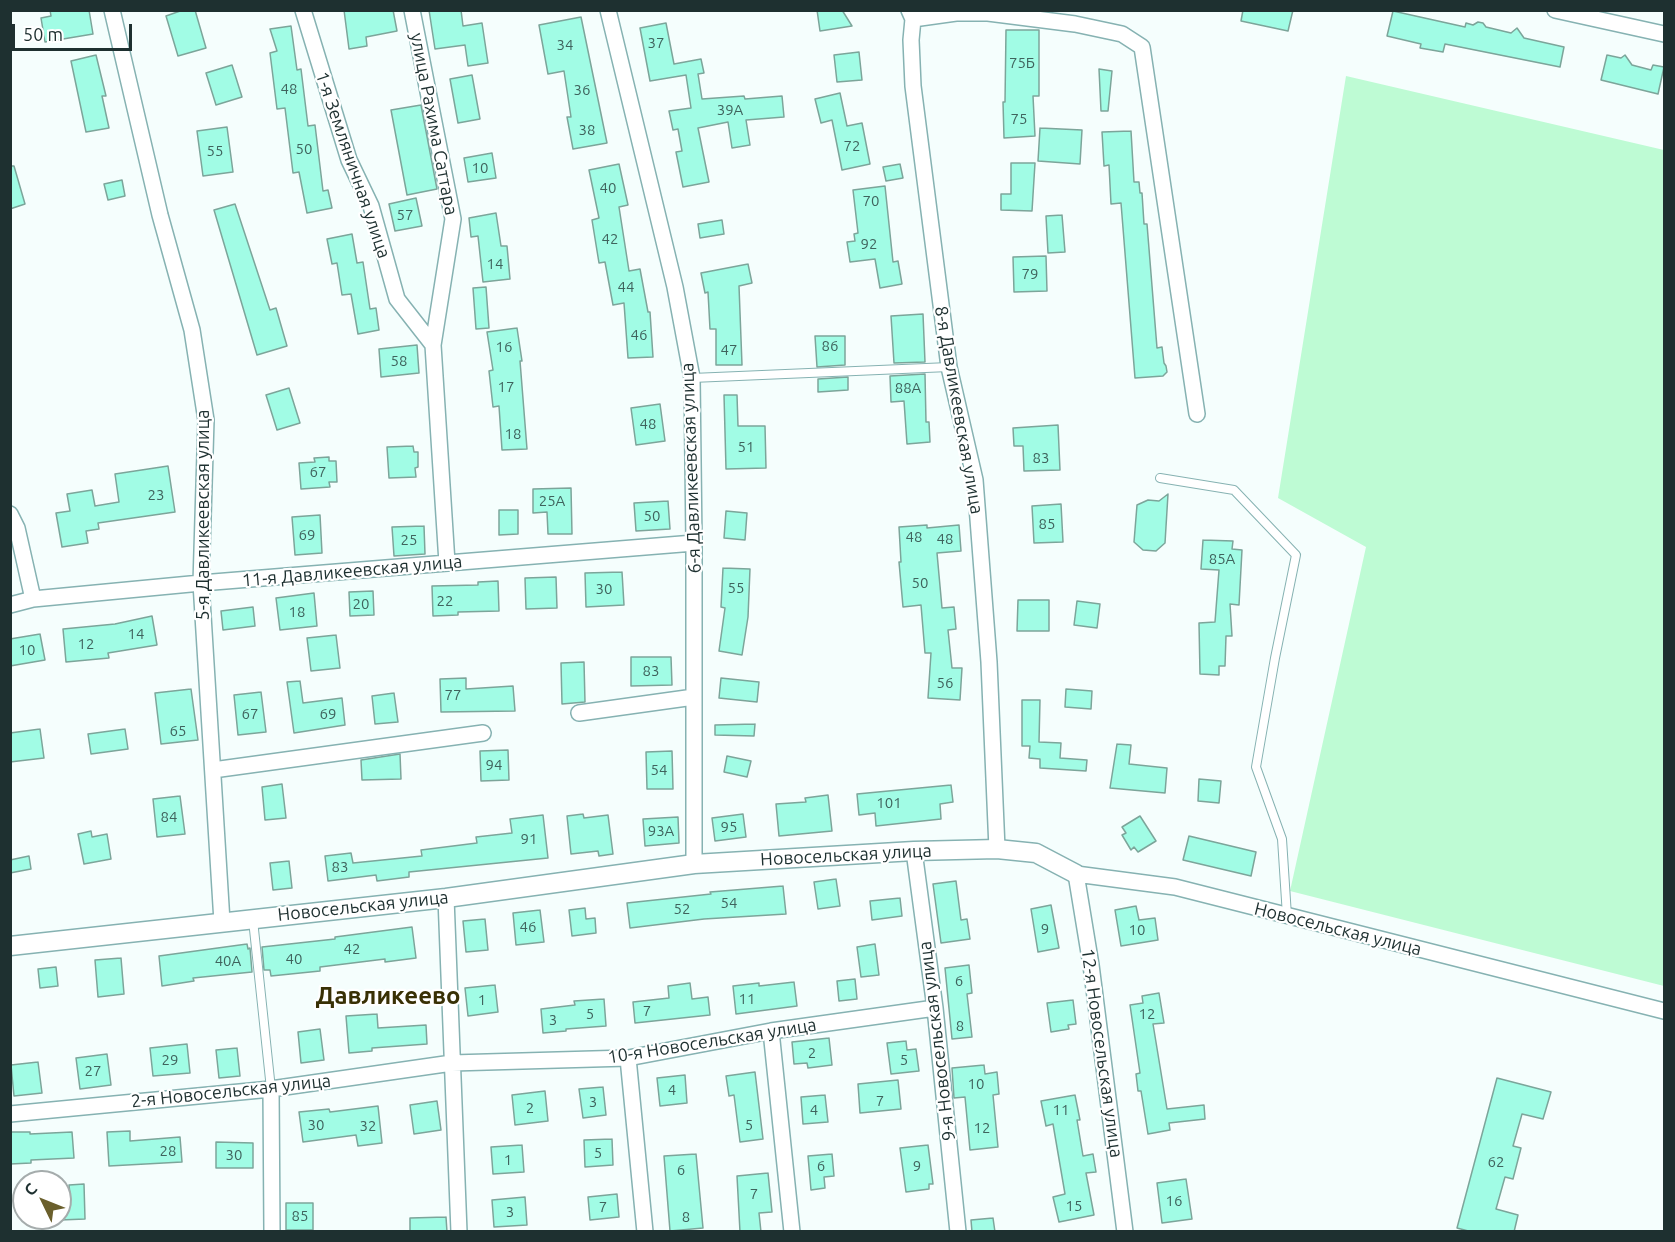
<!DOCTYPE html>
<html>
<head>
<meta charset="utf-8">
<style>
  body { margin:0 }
  #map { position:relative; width:1675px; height:1242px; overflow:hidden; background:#f5fefd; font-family:Ubuntu,sans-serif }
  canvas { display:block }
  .frame { position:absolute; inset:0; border:12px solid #1e3030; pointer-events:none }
  .north { position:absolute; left:12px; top:1170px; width:60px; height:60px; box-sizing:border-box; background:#fff; border:2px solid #a5acac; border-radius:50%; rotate:313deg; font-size:16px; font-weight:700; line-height:24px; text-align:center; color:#1e3030 }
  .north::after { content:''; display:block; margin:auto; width:21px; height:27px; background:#6a5f2c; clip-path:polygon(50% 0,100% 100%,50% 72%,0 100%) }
  .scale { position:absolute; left:12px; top:24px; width:120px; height:27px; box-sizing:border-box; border:3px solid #1e3030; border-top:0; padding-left:8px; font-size:18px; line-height:21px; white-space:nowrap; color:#1e3030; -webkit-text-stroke:4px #fff; paint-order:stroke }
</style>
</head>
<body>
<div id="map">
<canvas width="1675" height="1242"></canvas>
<div class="frame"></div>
<div class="north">С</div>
<div class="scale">50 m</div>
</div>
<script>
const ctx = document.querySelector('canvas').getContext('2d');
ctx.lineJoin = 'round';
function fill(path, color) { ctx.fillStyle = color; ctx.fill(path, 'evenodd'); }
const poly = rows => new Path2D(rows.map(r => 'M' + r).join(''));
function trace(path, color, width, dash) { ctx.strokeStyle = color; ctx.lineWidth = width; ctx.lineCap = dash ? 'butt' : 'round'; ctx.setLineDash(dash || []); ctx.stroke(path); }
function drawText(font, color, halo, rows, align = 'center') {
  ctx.font = font + ' Ubuntu,sans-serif'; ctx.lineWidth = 4.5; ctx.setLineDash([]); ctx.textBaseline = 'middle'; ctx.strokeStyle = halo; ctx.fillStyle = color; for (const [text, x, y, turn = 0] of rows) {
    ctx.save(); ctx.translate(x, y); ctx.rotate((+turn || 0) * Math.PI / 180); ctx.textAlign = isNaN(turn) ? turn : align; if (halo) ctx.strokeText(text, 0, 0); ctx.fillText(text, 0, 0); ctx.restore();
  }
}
const green = poly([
  [1346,76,1664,150,1664,986,1290,891,1366,547,1278,498]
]);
const building = poly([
  [50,10,89,10,93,34,45,42,41,18,51,16,50,10],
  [183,10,195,10,206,48,178,56,166,16,183,10],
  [344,10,393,10,397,31,366,37,367,46,349,49,344,10],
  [429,10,461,10,463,26,482,23,488,63,468,66,465,45,435,49,429,10],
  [817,10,842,10,852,26,820,31,817,10],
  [1243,10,1293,10,1288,31,1241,21,1243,10],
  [1393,11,1465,27,1466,23,1473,25,1478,22,1483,23,1486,27,1511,33,1517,28,1524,38,1564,47,1560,67,1445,44,1443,52,1420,48,1421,44,1387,36,1393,11],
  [581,17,607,143,573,149,567,117,571,117,564,71,548,74,539,25,581,17],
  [666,23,674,64,701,59,704,73,698,74,702,99,744,96,745,99,782,96,784,117,746,120,750,145,732,148,728,122,698,128,709,182,683,187,676,152,682,151,678,129,673,130,669,111,691,108,686,75,650,81,640,28,666,23],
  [291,26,297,70,301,69,308,126,315,125,323,191,328,190,332,208,307,213,299,172,293,173,285,108,277,109,270,53,277,51,270,29,291,26],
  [1006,30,1039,30,1039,96,1033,96,1035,136,1004,138,1003,102,1005,102,1006,30],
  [859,52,862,80,837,82,834,55,859,52],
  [96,55,106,96,102,96,109,128,86,132,71,61,96,55],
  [1607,55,1621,58,1625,55,1632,65,1651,70,1653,65,1664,67,1658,94,1601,80,1607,55],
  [232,65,242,97,216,105,206,73,232,65],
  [1099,69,1112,71,1108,111,1101,111,1099,69],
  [472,75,480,119,458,123,450,79,472,75],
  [840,93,847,126,862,123,870,164,842,170,832,120,821,123,815,99,840,93],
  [421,105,437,189,407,195,391,110,421,105],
  [227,127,233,172,203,176,197,131,227,127],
  [1040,128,1082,130,1080,164,1038,161,1040,128],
  [1131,131,1134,182,1139,182,1140,193,1142,193,1144,224,1147,224,1157,348,1162,347,1164,363,1166,366,1167,372,1163,376,1135,378,1121,203,1111,204,1109,165,1104,166,1102,132,1131,131],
  [492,153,496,178,468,182,464,158,492,153],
  [1011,163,1035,163,1032,211,1001,210,1001,194,1011,194,1011,163],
  [619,164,628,205,619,207,629,271,640,269,648,312,650,312,653,357,628,358,624,303,613,305,605,262,599,263,592,220,599,218,589,170,619,164],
  [900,164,903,178,886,181,883,167,900,164],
  [10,166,14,166,25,204,10,209,10,166],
  [122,180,125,196,108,200,104,184,122,180],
  [885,186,893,262,898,261,902,284,880,288,875,259,850,262,847,242,855,241,854,234,858,233,853,190,885,186],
  [416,198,422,226,395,231,389,204,416,198],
  [235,204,270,310,276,308,287,346,257,355,214,210,235,204],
  [496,213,501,246,507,246,510,279,483,282,478,236,471,237,469,218,496,213],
  [1062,215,1065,252,1048,253,1046,216,1062,215],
  [722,220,724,234,700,238,698,224,722,220],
  [352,234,357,263,363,262,370,309,376,308,379,330,358,334,351,294,342,295,337,263,332,264,327,239,352,234],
  [1046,256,1047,291,1014,292,1013,257,1046,256],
  [748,264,752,283,739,286,742,365,716,365,716,329,710,329,708,292,705,293,701,273,748,264],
  [486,287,489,328,476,329,473,288,486,287],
  [923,314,925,362,894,363,891,316,923,314],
  [517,328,522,361,520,361,527,449,502,450,499,406,493,407,489,371,493,370,487,332,517,328],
  [815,336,845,336,845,365,817,367,815,336],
  [417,345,419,373,381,377,379,349,417,345],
  [925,374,926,422,929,422,930,442,907,444,904,401,891,402,890,376,925,374],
  [848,377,848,390,818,392,818,379,848,377],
  [289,388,300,423,277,430,266,395,289,388],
  [724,395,737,395,738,426,765,426,766,468,726,469,724,395],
  [660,404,665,441,636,445,631,408,660,404],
  [1058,425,1060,470,1024,471,1023,446,1014,446,1013,428,1058,425],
  [413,446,414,452,418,452,418,467,415,468,416,477,389,478,387,447,413,446],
  [329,457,329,461,336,461,337,482,329,482,330,487,301,489,299,463,315,462,314,458,329,457],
  [168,466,175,512,98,523,99,529,86,531,88,543,62,547,56,513,70,511,67,494,92,490,95,506,119,502,115,474,168,466],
  [571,488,572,534,548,534,547,512,533,513,533,489,571,488],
  [1168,494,1165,543,1156,551,1143,550,1134,542,1137,505,1148,500,1159,501,1168,494],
  [668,501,670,529,636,531,634,503,668,501],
  [1061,504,1063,542,1034,543,1032,506,1061,504],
  [499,510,518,510,518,534,499,535,499,510],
  [726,511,747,513,745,540,724,538,726,511],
  [320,515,322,553,295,555,292,517,320,515],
  [927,525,927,528,959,525,961,551,937,553,942,608,954,607,956,629,948,630,952,668,962,668,960,700,928,698,931,653,925,653,921,605,903,607,899,562,901,562,899,527,927,525],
  [424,526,425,554,394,556,392,527,424,526],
  [1203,540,1233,541,1232,549,1242,550,1239,605,1230,604,1232,636,1226,636,1225,666,1219,666,1219,675,1200,674,1199,623,1215,622,1219,570,1201,569,1203,540],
  [723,568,750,569,748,617,742,655,719,651,725,608,721,607,723,568],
  [622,572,624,605,586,607,585,573,622,572],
  [556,577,557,608,526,609,525,578,556,577],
  [498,581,499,611,458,612,458,615,433,616,432,586,478,585,478,582,498,581],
  [373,591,374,615,350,616,349,592,373,591],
  [314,593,317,626,280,630,276,598,314,593],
  [1018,600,1049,600,1049,631,1017,631,1018,600],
  [1077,601,1100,604,1097,628,1074,625,1077,601],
  [253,607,255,626,223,630,221,611,253,607],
  [152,616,157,645,108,653,109,658,66,662,63,629,115,624,152,616],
  [40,634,45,660,10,666,10,639,40,634],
  [336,635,340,668,311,671,307,638,336,635],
  [631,657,671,657,672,685,631,686,631,657],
  [584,662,585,702,562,704,561,663,584,662],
  [466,678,466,689,513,686,515,711,441,712,440,679,466,678],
  [721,678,759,682,757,702,719,698,721,678],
  [300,681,303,703,342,698,345,725,294,733,287,682,300,681],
  [191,689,198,740,161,744,155,693,191,689],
  [1066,689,1092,691,1091,709,1065,707,1066,689],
  [261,692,266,732,238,735,234,695,261,692],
  [394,693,398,722,375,724,372,696,394,693],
  [1022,700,1040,700,1039,742,1061,743,1060,758,1087,760,1086,771,1040,768,1040,759,1029,758,1030,746,1022,746,1022,700],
  [755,724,754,736,715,735,715,725,755,724],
  [40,729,44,758,10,762,10,733,40,729],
  [125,729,128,749,91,754,88,734,125,729],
  [1117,744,1131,745,1129,764,1167,768,1165,793,1110,788,1117,744],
  [508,750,509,780,481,781,480,751,508,750],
  [672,751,673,789,647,789,646,752,672,751],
  [400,754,401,779,362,780,361,760,400,754],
  [727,756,751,761,747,777,724,772,727,756],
  [1199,779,1221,781,1219,803,1198,801,1199,779],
  [282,784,286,818,265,820,262,787,282,784],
  [951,785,953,802,940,804,941,819,876,826,875,813,859,815,857,794,951,785],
  [828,795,832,831,779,836,776,804,806,802,805,798,828,795],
  [180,796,185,834,157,837,153,799,180,796],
  [583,814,584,818,608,815,613,854,599,856,598,851,571,854,567,816,583,814],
  [743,814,746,837,715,841,712,818,743,814],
  [543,815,548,858,409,872,409,877,377,881,376,875,328,881,325,856,351,853,353,863,422,856,421,850,477,843,476,837,512,833,510,819,543,815],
  [1140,816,1156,841,1138,852,1134,847,1131,850,1122,835,1126,833,1122,827,1140,816],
  [678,817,679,843,645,846,643,819,678,817],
  [91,831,92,837,107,834,111,859,84,864,78,834,91,831],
  [1189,836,1256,852,1251,876,1183,860,1189,836],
  [29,856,31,869,10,873,10,860,29,856],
  [289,861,292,888,273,890,270,863,289,861],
  [836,879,840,906,818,909,814,882,836,879],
  [956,881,961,920,967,919,970,939,941,943,933,884,956,881],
  [783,886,786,914,704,919,630,928,627,903,711,894,710,892,783,886],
  [900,898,902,916,872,920,870,901,900,898],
  [1051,905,1059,948,1038,952,1031,909,1051,905],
  [1136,906,1139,920,1155,918,1158,940,1121,946,1115,910,1136,906],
  [585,908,586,919,595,918,596,933,572,936,569,910,585,908],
  [540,910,544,942,516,945,513,913,540,910],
  [485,919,488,950,466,952,463,921,485,919],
  [412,927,416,958,385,962,385,959,320,967,320,971,271,976,270,970,264,970,262,947,335,939,335,937,412,927],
  [247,944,248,949,250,948,252,972,193,978,194,981,162,986,159,956,247,944],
  [875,944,879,975,861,977,857,947,875,944],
  [121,958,124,994,98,997,95,960,121,958],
  [969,965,972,993,967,994,972,1037,952,1039,945,968,969,965],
  [56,967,58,986,40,988,38,969,56,967],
  [855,979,857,999,839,1001,837,981,855,979],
  [794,982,797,1006,736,1014,733,986,759,983,759,986,794,982],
  [690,983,692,999,708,997,710,1015,635,1023,633,1002,669,998,668,986,690,983],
  [495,985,498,1012,468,1016,465,988,495,985],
  [1159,993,1164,1023,1153,1024,1167,1109,1204,1105,1205,1119,1169,1123,1170,1130,1148,1134,1141,1091,1138,1091,1136,1074,1140,1073,1130,1005,1143,1003,1142,996,1159,993],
  [604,999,606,1026,566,1029,566,1031,543,1033,541,1009,575,1005,574,1001,604,999],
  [1073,1000,1076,1024,1068,1025,1069,1029,1051,1032,1047,1003,1073,1000],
  [377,1014,378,1028,426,1025,427,1044,372,1048,372,1051,349,1053,346,1016,377,1014],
  [320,1029,324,1060,301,1063,298,1032,320,1029],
  [829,1038,832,1065,808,1068,807,1063,794,1064,792,1042,829,1038],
  [906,1041,907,1050,916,1049,919,1071,891,1074,887,1043,906,1041],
  [187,1044,190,1073,153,1076,150,1048,187,1044],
  [237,1048,240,1076,219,1078,216,1050,237,1048],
  [107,1054,111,1085,80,1089,76,1058,107,1054],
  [38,1062,42,1093,14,1096,11,1065,38,1062],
  [984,1065,985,1074,997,1072,999,1094,993,1095,998,1147,970,1150,965,1097,954,1098,952,1068,984,1065],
  [755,1072,763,1139,740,1142,734,1095,729,1096,726,1076,755,1072],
  [685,1075,687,1103,660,1106,657,1078,685,1075],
  [1497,1078,1551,1092,1543,1119,1522,1114,1513,1146,1521,1148,1513,1179,1505,1177,1496,1209,1518,1215,1514,1232,1472,1232,1457,1228,1497,1078],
  [898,1080,901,1109,860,1113,858,1084,898,1080],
  [603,1087,606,1115,583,1118,579,1089,603,1087],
  [545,1091,548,1121,515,1125,512,1095,545,1091],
  [825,1095,828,1122,803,1124,801,1097,825,1095],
  [1075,1095,1080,1120,1077,1120,1083,1156,1093,1154,1096,1172,1086,1173,1094,1215,1059,1222,1053,1197,1065,1194,1053,1124,1046,1126,1041,1101,1075,1095],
  [437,1101,441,1130,414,1134,410,1105,437,1101],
  [378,1106,382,1143,358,1146,356,1135,303,1142,299,1112,329,1109,330,1112,378,1106],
  [130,1131,130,1141,180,1137,182,1162,109,1166,107,1132,130,1131],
  [10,1132,30,1132,30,1134,72,1132,74,1158,31,1160,31,1163,10,1164,10,1132],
  [612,1139,613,1165,585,1167,584,1140,612,1139],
  [216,1142,253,1143,253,1168,216,1168,216,1142],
  [522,1145,524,1172,493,1174,491,1147,522,1145],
  [928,1145,933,1184,929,1184,929,1189,906,1192,900,1148,928,1145],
  [696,1154,703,1228,670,1231,664,1156,696,1154],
  [832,1154,834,1176,824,1177,825,1188,811,1190,808,1156,832,1154],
  [768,1173,772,1212,759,1213,761,1232,740,1232,737,1176,768,1173],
  [1186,1179,1192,1219,1162,1223,1157,1183,1186,1179],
  [84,1184,85,1219,60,1220,60,1195,70,1194,69,1185,84,1184],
  [617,1194,619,1217,590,1220,588,1197,617,1194],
  [525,1197,527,1225,494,1227,492,1200,525,1197],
  [286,1203,313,1203,313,1230,286,1230,286,1203],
  [446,1217,447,1232,410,1232,410,1218,446,1217],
  [993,1218,995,1232,972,1232,971,1220,993,1218]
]);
const service = poly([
  [692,378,949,367],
  [1160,478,1234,490,1296,555,1275,658,1256,767,1282,839,1287,916],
  [253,920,271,1089]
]);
const minor = poly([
  [112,10,160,215,192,330,206,420,201,583,222,922],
  [303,10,349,160,371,206,397,299,433,345],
  [412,10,453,219,433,345,447,563],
  [608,10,675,287,692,378,694,543,694,864],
  [909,10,913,19,911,40,913,86,949,367,975,480,989,662,997,849],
  [1555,10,1664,34],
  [913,19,956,13,988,13,1075,24,1122,34,1142,47,1197,414],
  [10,514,17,528,33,599],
  [10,605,33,599,201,583,694,543],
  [579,713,694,697],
  [213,770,483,733],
  [914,851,935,1008,958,1232],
  [446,898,459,1232],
  [771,1031,792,1232],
  [628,1058,645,1232],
  [271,1089,272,1232],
  [10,1114,271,1089,452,1063,628,1058,771,1031,935,1008],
  [1125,1232,1091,965,1076,874,1175,887,1664,1011]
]);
const tertiary = poly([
  [10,946,446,898,694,864,914,851,997,849,1036,853,1076,874]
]);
const numberNames = [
  ["37",656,43],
  ["34",565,45],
  ["75Б",1022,63],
  ["48",289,89],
  ["36",582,90],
  ["39А",730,110],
  ["75",1019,119],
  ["38",587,130],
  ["72",852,146],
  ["50",304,149],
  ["55",215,151],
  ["10",480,168],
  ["40",608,188],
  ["70",871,201],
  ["57",405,215],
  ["42",610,239],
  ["92",869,244],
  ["14",495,264],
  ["79",1030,274],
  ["44",626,287],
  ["46",639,335],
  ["86",830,346],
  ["16",504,347],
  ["47",729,350],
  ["58",399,361],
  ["17",506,387],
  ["88А",908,388],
  ["48",648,424],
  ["18",513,434],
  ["51",746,447],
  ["83",1041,458],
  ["67",318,472],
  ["23",156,495],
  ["25А",552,501],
  ["50",652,516],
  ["85",1047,524],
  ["69",307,535],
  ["48",914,537],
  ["48",945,539],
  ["25",409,540],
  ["85А",1222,559],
  ["50",920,583],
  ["55",736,588],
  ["30",604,589],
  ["22",445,601],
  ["20",361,604],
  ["18",297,612],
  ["14",136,634],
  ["12",86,644],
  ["10",27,650],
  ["83",651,671],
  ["56",945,683],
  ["77",453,695],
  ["67",250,714],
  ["69",328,714],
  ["65",178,731],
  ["94",494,765],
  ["54",659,770],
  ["101",889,803],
  ["84",169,817],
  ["95",729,827],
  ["93А",661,831],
  ["91",529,839],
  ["83",340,867],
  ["54",729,903],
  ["52",682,909],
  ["46",528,927],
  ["9",1045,929],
  ["10",1137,930],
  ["42",352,949],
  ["40",294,959],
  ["40А",228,961],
  ["6",959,981],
  ["11",747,999],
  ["1",482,1000],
  ["7",647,1011],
  ["5",590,1014],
  ["12",1147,1014],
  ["3",553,1020],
  ["8",960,1026],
  ["2",812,1053],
  ["29",170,1060],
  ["5",904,1060],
  ["27",93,1071],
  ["10",976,1084],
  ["4",672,1090],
  ["7",880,1101],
  ["3",593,1102],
  ["2",530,1108],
  ["4",814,1110],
  ["11",1061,1110],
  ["30",316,1125],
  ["5",749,1125],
  ["32",368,1126],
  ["12",982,1128],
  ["28",168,1151],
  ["5",598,1153],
  ["30",234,1155],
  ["1",508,1160],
  ["62",1496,1162],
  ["6",821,1166],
  ["9",917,1166],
  ["6",681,1170],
  ["7",754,1194],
  ["16",1174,1201],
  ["15",1074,1206],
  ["7",603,1207],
  ["3",510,1212],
  ["85",300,1216],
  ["8",686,1217]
];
const streetNames = [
  ["улица Рахима Саттара",434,124,79],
  ["1-я Земляничная улица",353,165,71],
  ["8-я Давликеевская улица",959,410,80],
  ["6-я Давликеевская улица",691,468,-92],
  ["5-я Давликеевская улица",203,515,-90],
  ["11-я Давликеевская улица",352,571,-5],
  ["Новосельская улица",846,855,-3],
  ["Новосельская улица",363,906,-6],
  ["Новосельская улица",1338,929,14],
  ["10-я Новосельская улица",712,1041,-9],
  ["9-я Новосельская улица",937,1041,-97],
  ["12-я Новосельская улица",1102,1053,82],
  ["2-я Новосельская улица",231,1091,-6]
];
const districtNames = [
  ["Давликеево",388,996]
];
fill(green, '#befbd4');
fill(building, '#a1fce5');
trace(building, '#7ca59a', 1.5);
trace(service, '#86b2b2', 10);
trace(minor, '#86b2b2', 18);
trace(tertiary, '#86b2b2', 21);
trace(service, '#fff', 8);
trace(minor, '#fff', 15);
trace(tertiary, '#fff', 18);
drawText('15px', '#3f635d', null, numberNames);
drawText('18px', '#1e3030', '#fff', streetNames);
drawText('bold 24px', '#393005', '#fff', districtNames);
</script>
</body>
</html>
